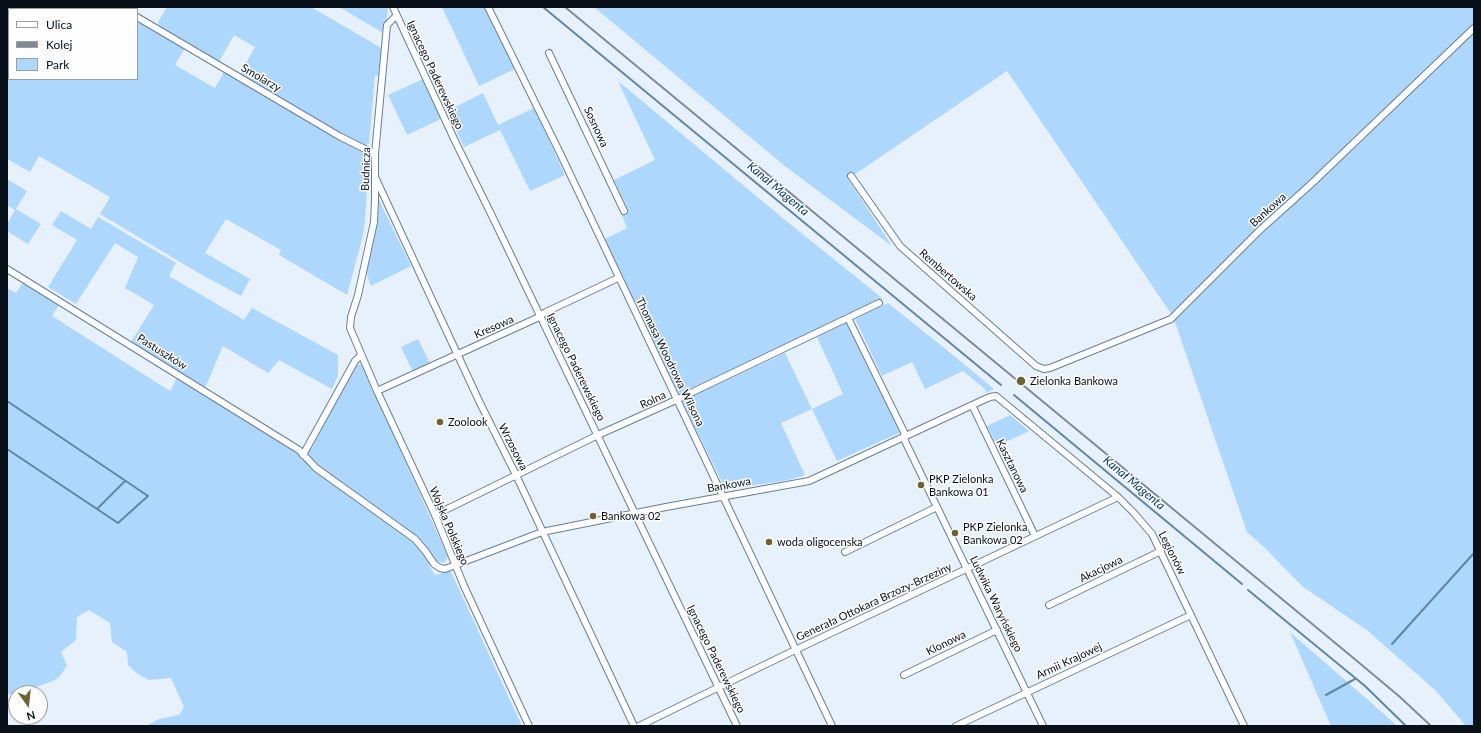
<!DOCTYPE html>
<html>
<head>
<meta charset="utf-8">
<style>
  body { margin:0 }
  #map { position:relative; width:1481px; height:733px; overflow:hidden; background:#e7f1fb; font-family:Lato,sans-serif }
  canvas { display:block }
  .frame { position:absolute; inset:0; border:8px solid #081019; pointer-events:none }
  .legend { position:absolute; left:8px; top:8px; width:130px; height:72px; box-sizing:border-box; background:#fdfdfd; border:1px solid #9b9ea2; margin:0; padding:5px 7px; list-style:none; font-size:12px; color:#081019 }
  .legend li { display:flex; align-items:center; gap:8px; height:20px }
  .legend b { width:20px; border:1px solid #9b9ea2 }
  .north { position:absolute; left:8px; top:685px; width:40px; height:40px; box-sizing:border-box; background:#fdfdfd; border:1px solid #9b9ea2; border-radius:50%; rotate:165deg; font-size:11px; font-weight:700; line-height:16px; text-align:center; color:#081019 }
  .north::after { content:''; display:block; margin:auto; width:14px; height:18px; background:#6e632f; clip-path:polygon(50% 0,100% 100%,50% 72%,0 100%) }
</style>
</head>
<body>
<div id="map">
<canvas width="1481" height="733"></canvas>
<div class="frame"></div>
<ul class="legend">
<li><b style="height:5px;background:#fff"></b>Ulica</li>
<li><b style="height:5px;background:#818a94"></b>Kolej</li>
<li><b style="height:11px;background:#aed7fe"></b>Park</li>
</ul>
<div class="north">N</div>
</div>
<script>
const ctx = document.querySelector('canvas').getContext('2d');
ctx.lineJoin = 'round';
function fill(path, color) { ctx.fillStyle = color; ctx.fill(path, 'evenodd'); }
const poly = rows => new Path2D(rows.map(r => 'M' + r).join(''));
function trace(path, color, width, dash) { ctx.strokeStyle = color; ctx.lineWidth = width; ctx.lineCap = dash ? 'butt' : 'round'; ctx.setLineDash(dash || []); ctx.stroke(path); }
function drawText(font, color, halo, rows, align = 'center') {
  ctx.font = font + ' Lato,sans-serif'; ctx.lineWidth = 3; ctx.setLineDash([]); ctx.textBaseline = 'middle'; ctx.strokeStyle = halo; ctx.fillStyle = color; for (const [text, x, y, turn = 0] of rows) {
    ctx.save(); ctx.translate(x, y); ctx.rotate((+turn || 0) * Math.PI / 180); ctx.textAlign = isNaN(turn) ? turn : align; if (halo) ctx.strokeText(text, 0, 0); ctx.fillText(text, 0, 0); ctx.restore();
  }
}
const green = poly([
  [7,7,113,7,116,9,9,9,9,79,137,79,137,21,185,48,175,65,215,88,224,72,369,156,365,221,362,239,347,295,279,255,281,250,226,219,205,253,250,279,241,296,195,271,100,214,110,197,39,156,30,172,7,159],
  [167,7,311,7,383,49,381,75,375,76,369,144,364,146,240,74,255,47,234,35,219,62,160,28,158,22],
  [339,7,388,7,385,34],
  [442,7,485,7,515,69,479,86],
  [594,7,1474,7,1474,726,1466,726,1436,691,1368,631,1302,586,1264,547,1247,532,1176,325,1170,312,1007,71,848,179,892,246,786,167],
  [423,79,441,119,407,135,388,95],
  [618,81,779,215,882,298,679,394,605,239,627,228,621,213,628,209,614,180,655,160],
  [483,93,498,125,534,108,565,175,530,191,500,130,464,147,447,111],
  [7,179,27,191,16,209,41,224,28,244,7,231,7,224,15,210,7,205],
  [378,198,411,266,371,286,366,272,376,227],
  [61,211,91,229,98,217,176,263,169,276,244,320,252,308,338,355,338,376,332,389,279,360,268,373,223,346,205,388,131,342,154,305,125,288,138,257,115,243,76,304,48,287,77,240,52,225],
  [23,282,59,305,52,316,170,391,177,378,301,453,312,448,354,365,362,364,448,557,444,563,437,561,428,564,435,575,449,571,451,572,522,726,146,726,159,719,179,715,184,707,171,678,149,680,136,673,128,665,127,652,112,642,110,623,89,610,77,617,76,640,61,652,67,666,59,677,53,681,19,693,16,693,16,694,7,694,7,288,16,293],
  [888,303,943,347,994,389,985,393,986,390,963,371,925,389,912,362,882,376,855,319],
  [848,322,901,432,837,461,812,409,781,423,805,475,789,480,730,489,724,486,682,401,785,353,812,409,843,394,817,337],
  [418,339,430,363,413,372,401,347],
  [1010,415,1029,431,997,446,987,426],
  [1290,632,1384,714,1397,726,1331,726]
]);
const stream = poly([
  [543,7,1001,385],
  [1014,395,1242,584],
  [7,401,148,496,118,523,7,449],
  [97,509,125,481],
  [1248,590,1365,686,1406,726],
  [1392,644,1474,553],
  [1326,695,1355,679]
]);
const minor = poly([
  [119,7,123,9],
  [393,7,455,141,494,220,737,726],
  [488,7,560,153,832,726],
  [396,16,387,25,375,154,375,201,374,222,358,295,351,317,350,328,377,391,435,515,464,586,529,726],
  [137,17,339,136,375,154],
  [549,53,624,211],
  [851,176,900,246,1036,366,1044,369,1050,368,1171,319,1260,230,1310,185,1474,28],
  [376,179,480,403,516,475,634,726],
  [7,269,299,450,316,468,415,539,426,552,434,564,440,568,445,569,542,532,666,507,809,481,981,401,990,397,996,396,1118,497,1133,512,1152,534,1244,726],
  [848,318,904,432,905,441,1043,726],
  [377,391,537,318,544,313,618,278],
  [972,405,1035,536],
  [303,455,355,361,361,355],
  [435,515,598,435,676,400,879,303],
  [845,552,937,507],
  [1049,605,1161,551],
  [904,675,997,630],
  [639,726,791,652,1118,497],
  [956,726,1191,615]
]);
const rail = poly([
  [565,7,1351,656,1400,697,1431,726]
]);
const markers = [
  [1021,381,5,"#6e632f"],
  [440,422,4,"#6e632f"],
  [921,485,4,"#6e632f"],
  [593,516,4,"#6e632f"],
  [955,533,4,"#6e632f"],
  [769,542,4,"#6e632f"]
];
const streetNames = [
  ["Ignacego Paderewskiego",435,75,65],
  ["Smolarzy",261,78,30],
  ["Sosnowa",596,127,65],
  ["Budnicza",366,169,-88],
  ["Bankowa",1268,210,-42],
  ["Rembertowska",948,275,41],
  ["Kresowa",494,327,-24],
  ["Pastuszków",162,352,32],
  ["Thomasa Woodrowa Wilsona",670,362,64],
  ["Ignacego Paderewskiego",576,367,64],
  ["Rolna",653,400,-25],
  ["Wrzosowa",513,447,63],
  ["Kasztanowa",1012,466,64],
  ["Bankowa",729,485,-10],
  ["Wojska Polskiego",449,526,67],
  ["Legionów",1172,553,63],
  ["Akacjowa",1101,569,-26],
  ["Generała Ottokara Brzozy-Brzeziny",874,602,-25],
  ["Ludwika Waryńskiego",996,604,64],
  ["Klonowa",946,643,-26],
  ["Ignacego Paderewskiego",716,659,64],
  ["Armii Krajowej",1069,661,-25]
];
const poiNames = [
  ["Zielonka Bankowa",1030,381],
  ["Zoolook",448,422],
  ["PKP Zielonka",929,479],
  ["Bankowa 01",929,492],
  ["Bankowa 02",601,516],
  ["PKP Zielonka",963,527],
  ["Bankowa 02",963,540],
  ["woda oligocenska",777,542]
];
const waterNames = [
  ["Kanał Magenta",778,189,40],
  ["Kanał Magenta",1134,483,40]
];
fill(green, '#aed7fe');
trace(stream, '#6185a6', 2);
trace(minor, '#677f95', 8);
trace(minor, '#fff', 6);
trace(rail, '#818a94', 2);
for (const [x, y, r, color] of markers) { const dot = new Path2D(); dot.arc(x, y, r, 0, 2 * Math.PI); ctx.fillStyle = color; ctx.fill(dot); trace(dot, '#fdfdfd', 1.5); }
drawText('11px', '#081019', '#fdfdfd', streetNames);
drawText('11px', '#081019', '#fdfdfd', poiNames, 'left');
drawText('italic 12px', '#033c65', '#fdfdfd', waterNames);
</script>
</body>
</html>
